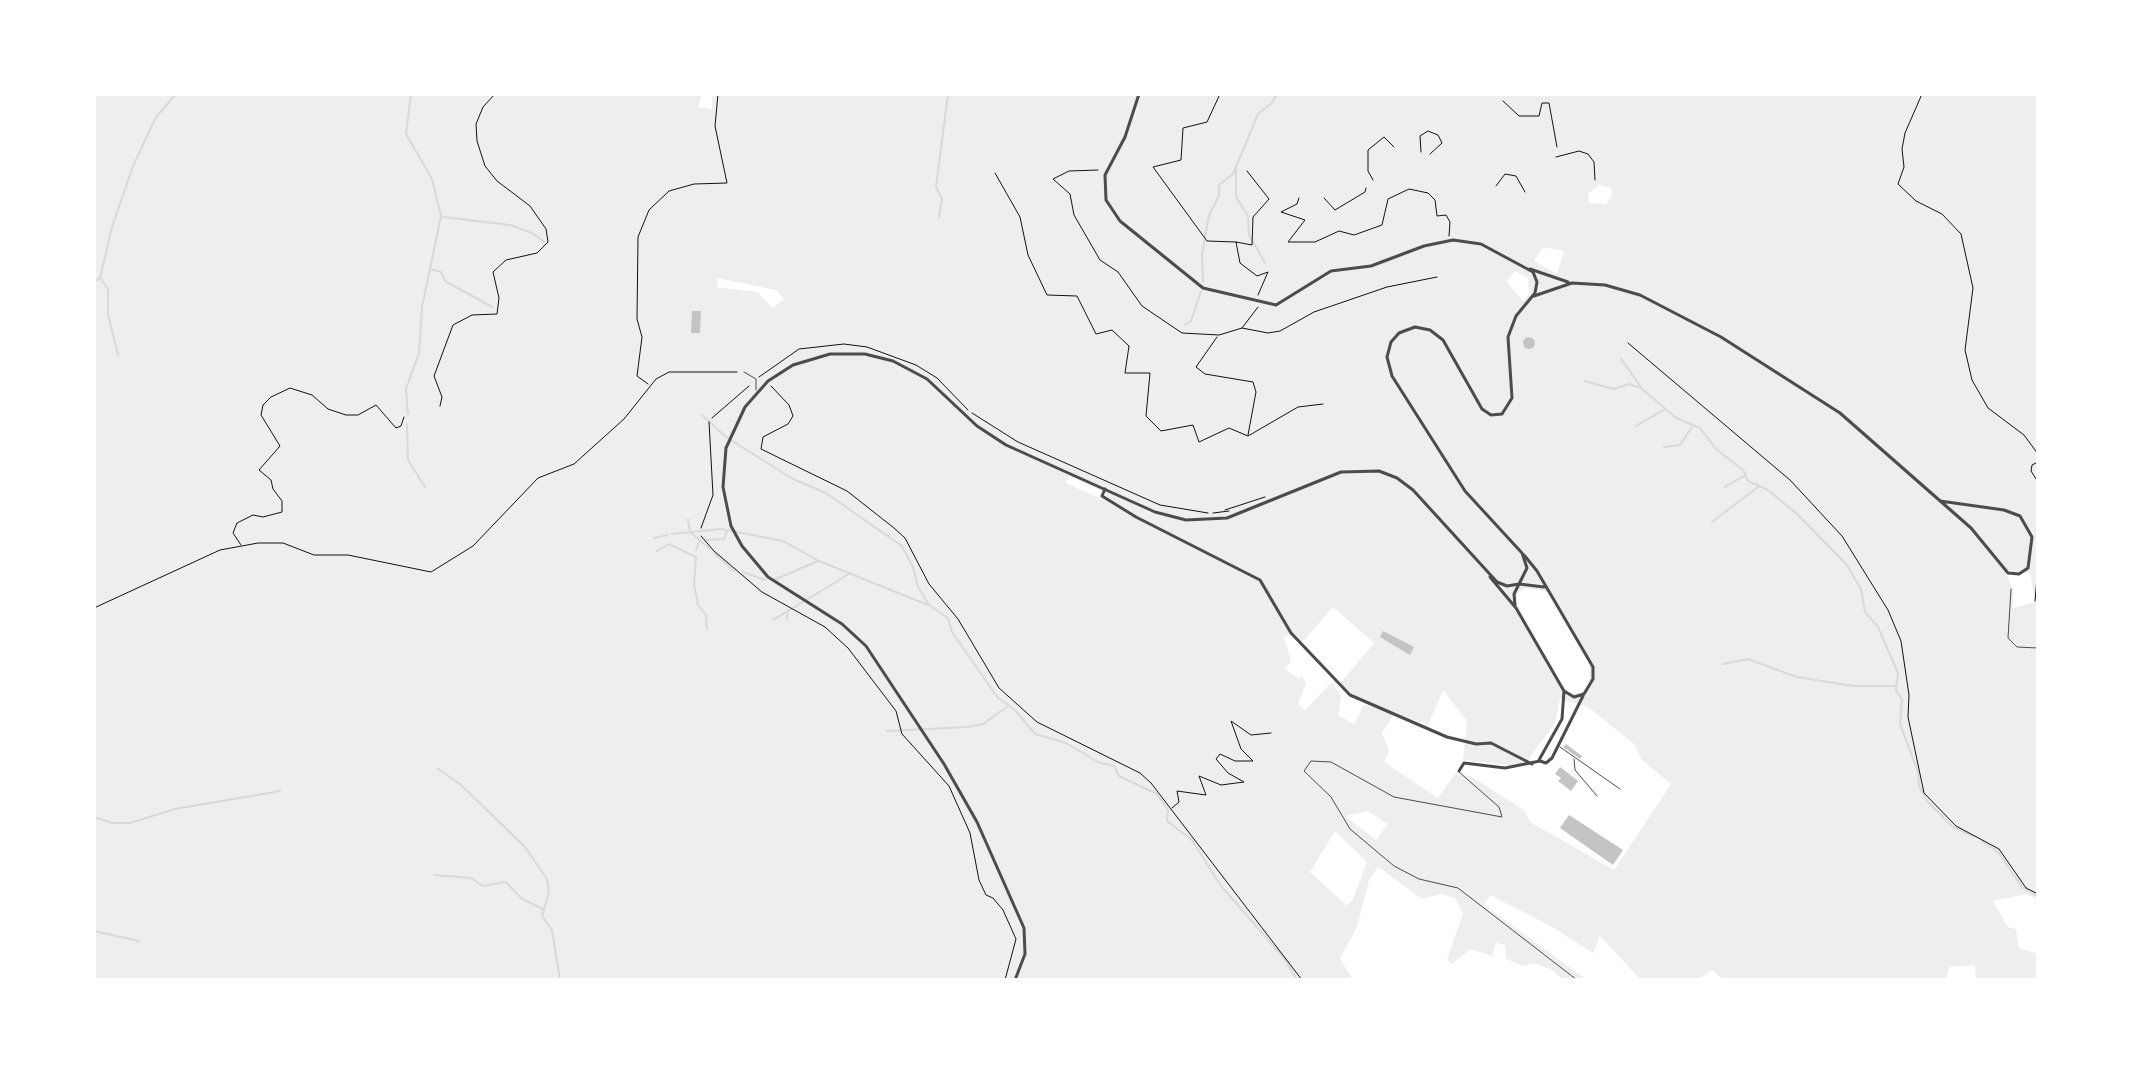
<!DOCTYPE html>
<html>
<head>
<meta charset="utf-8">
<style>
  body { margin:0 }
  #map { position:relative; width:2132px; height:1074px; overflow:hidden; background:#fff; font-family:Rubik,sans-serif }
  canvas { display:block }
  .frame { position:absolute; inset:0; border:96px solid #fff; pointer-events:none }
</style>
</head>
<body>
<div id="map">
<canvas width="2132" height="1074"></canvas>
<div class="frame"></div>
</div>
<script>
const ctx = document.querySelector('canvas').getContext('2d');
ctx.lineJoin = 'round';
function fill(path, color) { ctx.fillStyle = color; ctx.fill(path, 'evenodd'); }
const poly = rows => new Path2D(rows.map(r => 'M' + r).join(''));
function trace(path, color, width, dash) { ctx.strokeStyle = color; ctx.lineWidth = width; ctx.lineCap = dash ? 'butt' : 'round'; ctx.setLineDash(dash || []); ctx.stroke(path); }
const green = poly([
  [94,94,702,94,698,107,712,109,712,94,2038,94,2038,900,2027,894,1993,901,2008,927,2016,929,2019,948,2038,954,2038,980,1976,980,1975,965,1949,967,1946,980,1724,980,1712,970,1697,980,1641,980,1600,936,1593,953,1554,928,1490,895,1484,905,1587,980,1563,980,1551,969,1533,963,1523,966,1506,959,1505,945,1496,943,1492,956,1471,949,1452,964,1447,960,1463,913,1455,898,1441,894,1422,899,1378,867,1369,880,1357,927,1340,959,1353,980,94,980],
  [1599,185,1611,188,1612,195,1606,204,1589,203,1588,194],
  [1543,247,1564,251,1557,274,1534,261],
  [1514,271,1528,278,1529,294,1523,301,1507,282],
  [717,278,776,290,784,299,773,308,757,292,717,287],
  [1069,476,1107,493,1107,494,1101,499,1066,483],
  [2030,572,2035,602,2013,608,2013,589,2006,574],
  [1526,588,1548,592,1590,664,1589,684,1581,693,1571,694,1563,687,1534,639,1516,601,1519,592],
  [1333,607,1374,643,1339,685,1369,704,1428,725,1443,690,1467,721,1463,760,1517,766,1528,760,1555,723,1560,699,1588,707,1634,744,1642,760,1671,784,1614,870,1530,822,1524,810,1470,776,1455,774,1438,798,1384,762,1389,751,1382,733,1394,714,1364,705,1354,724,1338,715,1341,696,1332,682,1305,710,1298,704,1306,683,1301,675,1300,680,1285,669,1291,661,1284,637,1293,634,1301,644],
  [1367,811,1388,824,1376,840,1345,816],
  [1335,831,1367,862,1353,899,1347,906,1310,872]
]);
const stream = poly([
  [1236,168,1236,197,1248,216,1249,235,1265,263],
  [443,217,510,225,532,233,545,242],
  [939,217,942,199,936,187,948,94],
  [430,269,441,272,445,281,492,307],
  [101,279,108,289,108,314,118,355],
  [94,282,100,278,112,227,133,166,156,117,176,94],
  [1203,282,1202,254,1209,215,1219,196,1219,185,1233,174,1258,114,1273,102,1276,94],
  [1184,325,1191,321,1201,291],
  [1621,359,1641,387],
  [1584,381,1614,389,1629,384,1641,388,1676,418,1700,428,1716,449,1743,470,1748,481,1768,490,1797,514,1847,565,1861,589,1865,612,1878,627,1898,673,1896,690,1902,700,1900,724,1918,772,1919,786,1927,801,1953,827,1973,836],
  [408,414,406,389,419,353,422,307,441,216,432,179,406,134,411,94],
  [702,415,726,437,793,479,826,493,902,546,913,567,918,587,929,605,948,618,952,632,998,698,1014,709,1035,734,1066,743,1098,762,1114,766,1119,776,1157,794,1168,810,1167,821,1192,840,1221,886,1284,958,1297,980],
  [407,424,408,460,425,487],
  [1636,426,1665,409],
  [1664,447,1680,445,1692,427],
  [1725,487,1744,476],
  [688,519,690,532,710,549],
  [1712,522,1758,487],
  [672,534,721,529,783,541,819,561,928,605],
  [654,538,668,535],
  [707,540,724,539,727,531],
  [696,550,700,540],
  [657,551,669,544,696,557,694,584,698,605,706,615,707,629],
  [714,553,734,571],
  [743,572,765,580],
  [776,579,818,561],
  [773,620,849,574],
  [787,620,788,610],
  [1723,664,1748,659,1797,677,1853,686,1896,686],
  [887,731,968,727,983,724,1008,706],
  [437,768,458,783],
  [458,782,525,847,547,879,549,892,542,916,552,930,560,980],
  [94,817,112,823,130,823,175,809,280,791],
  [1982,841,1998,852,2022,887,2038,897],
  [434,875,471,878,483,886,506,882,522,899,543,909],
  [94,931,139,941]
]);
const building = poly([
  [692,311,701,311,700,333,691,333],
  '1523 343a6 6 0 1 1 12 0a6 6 0 1 1-12 0Z',
  [1383,631,1414,647,1410,655,1380,637],
  [1566,744,1582,756,1580,759,1563,747],
  [1560,767,1578,781,1571,791,1558,781,1561,778,1555,774],
  [1569,815,1623,850,1613,865,1560,828]
]);
const path = poly([
  [1220,94,1207,122,1183,128,1181,160,1153,167,1207,241,1236,242],
  [1922,94,1905,133,1902,149,1904,167,1898,184,1916,201,1942,214,1961,234,1973,288,1965,350,1972,380,1988,408,2024,435,2038,454],
  [1503,101,1519,116,1539,116,1542,103,1549,103,1557,147],
  [1421,152,1420,136,1428,131,1438,135,1442,143,1430,154],
  [1556,157,1579,151,1588,154,1594,162,1595,180],
  [1098,170,1069,171,1053,179,1070,194,1074,215,1100,260,1118,272,1142,306,1182,333,1219,335,1242,328,1268,333,1280,331,1314,312,1387,287,1437,277],
  [1247,171,1269,199,1253,217,1252,245,1236,242,1240,263,1257,276,1268,272,1258,295],
  [995,173,1020,217,1028,255,1047,295,1077,296,1096,334,1112,330,1129,346,1125,373,1150,373,1146,416,1161,431,1193,425,1199,442,1229,428,1248,436,1298,407,1323,404],
  [1373,180,1368,171,1368,150,1384,137,1394,147],
  [1496,186,1505,174,1516,176,1525,192],
  [1299,198,1297,204,1281,212,1305,220,1288,242,1315,242,1339,231,1354,235,1382,225,1388,199,1409,189,1428,193,1435,200,1437,216,1446,215,1450,222,1449,236],
  [1324,198,1335,210,1365,192,1366,188],
  [1242,328,1258,307],
  [1217,337,1196,367,1205,374,1253,382,1256,392,1248,435],
  [1628,343,1790,480,1842,536,1888,610,1901,641,1909,695,1908,717,1924,793,1956,826,1999,849,2026,888,2038,894],
  [759,377,799,349,844,344,867,347,916,365,937,378,968,410],
  [648,384,637,376,642,337,637,319,638,237,649,210,669,191,694,184,727,183,715,126,718,94],
  [771,386,789,405,793,416,788,424,763,437,761,449,847,491,894,528,905,538,929,584,958,619,999,688,1037,722,1140,773,1151,783,1302,980],
  [440,406,442,397,434,376,453,325,472,315,497,314,499,298,493,272,506,260,537,253,548,242,546,229,530,206,497,181,485,166,477,141,476,124,483,107,495,94],
  [972,413,1018,442,1160,505,1208,513],
  [712,418,749,386],
  [2038,462,2032,465,2031,471,2038,482],
  [1225,510,1265,497],
  [1213,513,1229,511],
  [701,528,713,495,709,422],
  [701,536,714,551,762,592,825,627,848,648,896,711,902,734,949,786,970,833,979,880,986,895,993,898,1003,910,1016,939,1005,980],
  [241,545,233,533,237,523,253,515,263,517,282,512,282,501,273,489,271,480,259,470,280,446,261,415,263,405,271,397,290,388,312,395,328,409,346,415,358,415,376,405,396,428,401,426,404,417],
  [2035,601,2038,567],
  [94,608,220,550,258,543,283,543,314,555,348,555,431,572,473,546,538,478,574,464,624,419,656,379,669,372,737,372],
  [1172,808,1179,802,1177,791,1206,795,1199,776,1221,785,1244,782,1228,773,1216,759,1220,754,1235,761,1253,761,1241,749,1231,721,1251,735,1271,733]
]);
const service = poly([
  [744,372,756,379,756,390],
  [2011,589,2008,638,2017,647,2038,648],
  [1560,747,1620,789],
  [1574,759,1575,770,1597,796],
  [1459,772,1499,807,1502,817,1394,797,1331,762,1311,761,1304,771,1331,797,1350,829,1394,866,1419,879,1458,888,1577,980]
]);
const minor = poly([
  [1530,269,1568,282],
  [1534,296,1572,283,1605,285,1640,295,1721,337,1840,413,1971,528,2008,573,2019,574,2028,568,2032,537,2020,516,2004,510,1940,501],
  [1105,489,1102,496,1136,517,1260,580,1291,633,1350,695,1447,737,1476,744,1491,743,1532,764],
  [1490,577,1516,608,1564,691,1574,697,1584,694,1593,679,1593,667,1537,571,1524,555],
  [1515,605,1514,594,1519,584,1544,587],
  [1539,760,1562,719,1564,691],
  [1540,761,1546,763,1552,758,1583,696],
  [1459,771,1464,763,1505,768,1540,761]
]);
const tertiary = poly([
  [1015,980,1025,954,1024,928,977,822,944,764,866,646,842,624,768,577,742,546,731,526,723,487,726,448,745,407,768,381,793,365,830,354,865,354,893,361,927,379,977,426,1006,445,1155,512,1186,520,1227,518,1341,472,1379,471,1397,478,1413,490,1497,582,1507,586,1519,584,1527,568,1522,553,1465,491,1392,376,1387,357,1391,342,1399,333,1415,327,1430,330,1443,340,1482,409,1491,415,1502,414,1512,398,1508,337,1516,316,1535,293,1537,282,1533,272,1481,244,1453,240,1424,246,1371,266,1331,271,1276,305,1203,288,1120,221,1106,200,1105,175,1125,137,1139,94]
]);
fill(green, '#eee');
trace(stream, '#d9d9d9', 2);
fill(building, '#c4c4c4');
trace(path, '#111', 1);
trace(service, '#4c4c4c', 1);
trace(minor, '#4c4c4c', 3);
trace(tertiary, '#4c4c4c', 3);
</script>
</body>
</html>
